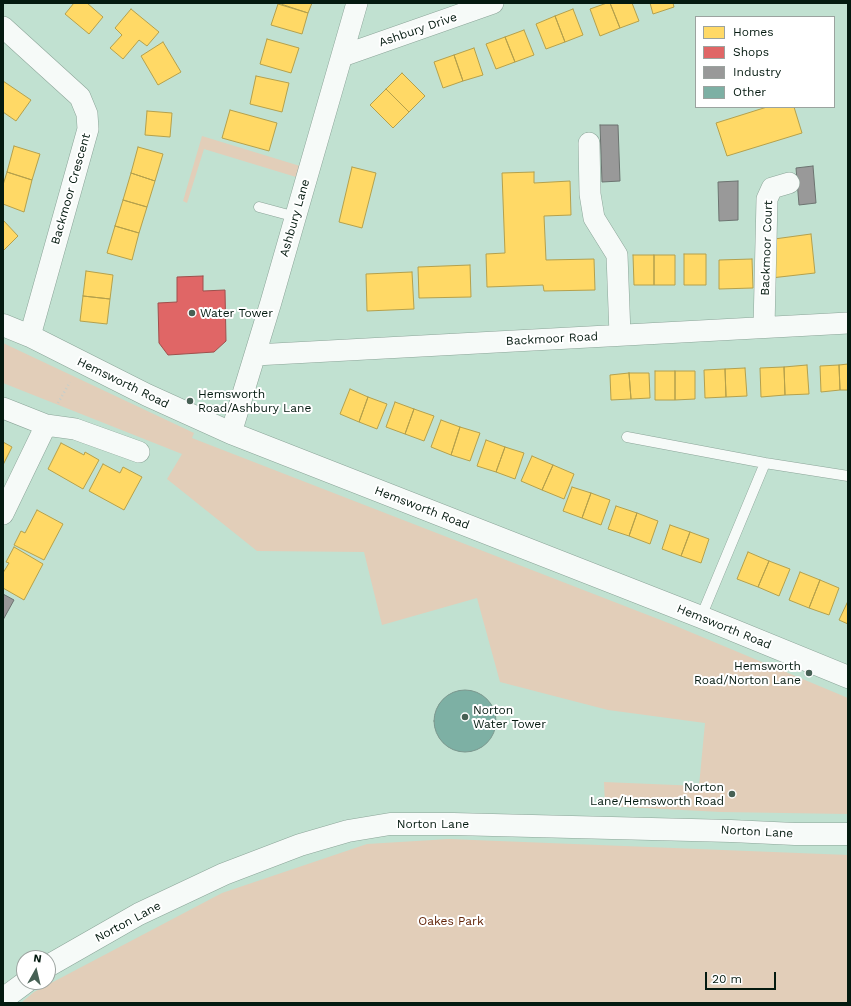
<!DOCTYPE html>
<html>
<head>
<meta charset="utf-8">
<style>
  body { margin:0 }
  #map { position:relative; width:851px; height:1006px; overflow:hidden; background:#c1e1d1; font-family:"Work Sans",sans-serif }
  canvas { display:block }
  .frame { position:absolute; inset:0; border:4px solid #041a10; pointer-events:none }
  .legend { position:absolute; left:695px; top:16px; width:140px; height:92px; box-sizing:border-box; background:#fff; border:1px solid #9ba39f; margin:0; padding:5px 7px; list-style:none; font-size:12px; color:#041a10 }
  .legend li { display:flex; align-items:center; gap:8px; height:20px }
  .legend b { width:20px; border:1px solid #9ba39f }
  .north { position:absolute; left:16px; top:950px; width:40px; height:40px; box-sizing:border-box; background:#fff; border:1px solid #9ba39f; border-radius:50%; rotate:8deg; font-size:11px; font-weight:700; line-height:16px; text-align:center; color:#041a10 }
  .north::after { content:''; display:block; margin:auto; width:14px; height:18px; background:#466054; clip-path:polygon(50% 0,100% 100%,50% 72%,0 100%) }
  .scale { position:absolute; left:705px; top:972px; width:71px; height:18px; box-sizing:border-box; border:2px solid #041a10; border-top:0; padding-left:5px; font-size:12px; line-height:14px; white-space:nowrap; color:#041a10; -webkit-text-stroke:3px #fff; paint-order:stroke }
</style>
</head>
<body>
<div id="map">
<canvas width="851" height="1006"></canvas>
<div class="frame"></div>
<ul class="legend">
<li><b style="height:11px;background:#ffd966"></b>Homes</li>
<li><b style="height:11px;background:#e06666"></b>Shops</li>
<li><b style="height:11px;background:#999"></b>Industry</li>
<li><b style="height:11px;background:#7db0a4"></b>Other</li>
</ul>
<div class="north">N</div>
<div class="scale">20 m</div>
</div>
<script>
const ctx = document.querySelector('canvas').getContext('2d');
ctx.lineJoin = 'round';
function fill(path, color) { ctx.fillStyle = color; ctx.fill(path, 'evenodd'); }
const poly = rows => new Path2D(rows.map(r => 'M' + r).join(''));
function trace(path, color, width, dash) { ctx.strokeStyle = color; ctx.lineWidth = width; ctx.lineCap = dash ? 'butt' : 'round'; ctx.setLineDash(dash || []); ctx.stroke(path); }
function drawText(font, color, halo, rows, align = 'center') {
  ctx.font = font + ' "Work Sans",sans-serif'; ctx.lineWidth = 4; ctx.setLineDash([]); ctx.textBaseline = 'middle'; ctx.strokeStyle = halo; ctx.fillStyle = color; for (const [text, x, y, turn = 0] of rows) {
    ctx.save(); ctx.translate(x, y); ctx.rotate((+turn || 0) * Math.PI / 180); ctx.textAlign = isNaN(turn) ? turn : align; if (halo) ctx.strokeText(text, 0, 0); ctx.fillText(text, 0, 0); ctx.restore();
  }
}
const green = poly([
  [202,136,300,166,296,177,204,149,187,203,183,201],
  [3,343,194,433,192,438,671,624,848,698,848,814,721,812,605,806,604,782,699,786,705,723,608,710,500,682,477,598,382,625,364,552,257,551,167,479,182,454,3,383],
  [449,839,848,855,848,1003,21,1003,34,992,222,893,367,844]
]);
const homes = poly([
  [74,3,87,3,103,17,89,34,65,14,74,3],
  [278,3,312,3,308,13,278,3],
  [607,3,610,3,620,28,600,36,590,9,607,3],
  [610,3,632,3,639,21,620,28,610,3],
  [650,3,673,3,674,7,653,14,650,3],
  [278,4,308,13,302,34,271,25,278,4],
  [131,9,159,32,147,46,139,40,123,59,110,48,122,35,115,28,131,9],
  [573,9,583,35,565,42,555,16,573,9],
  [555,16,565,42,546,49,536,24,555,16],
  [524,30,534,55,515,62,505,37,524,30],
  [505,37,515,62,496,69,486,44,505,37],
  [267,39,299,48,291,73,260,64,267,39],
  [163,42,181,72,158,85,141,56,163,42],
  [474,48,483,75,463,81,454,55,474,48],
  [454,55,463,81,443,88,434,62,454,55],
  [402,73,425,96,409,112,386,89,402,73],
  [256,76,289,83,282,112,250,104,256,76],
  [3,81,31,100,16,121,3,112,3,81],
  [386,89,409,112,393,128,370,105,386,89],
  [767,107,794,107,802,133,727,156,716,123,767,107],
  [230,110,277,123,269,151,222,138,230,110],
  [147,111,172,113,170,137,145,135,147,111],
  [14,146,40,154,32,180,7,172,14,146],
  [138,147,163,154,155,181,131,173,138,147],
  [352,167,376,173,362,228,339,222,352,167],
  [7,172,32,180,24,212,3,204,3,185,7,172],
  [534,172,534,183,570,181,571,215,544,216,546,260,594,259,595,290,544,291,543,285,487,287,486,254,505,253,502,173,534,172],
  [131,173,155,181,147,207,123,200,131,173],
  [123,200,147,207,139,233,115,226,123,200],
  [3,220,18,236,3,251,3,220],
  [115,226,139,233,132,260,107,253,115,226],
  [811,234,815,273,771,278,767,240,811,234],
  [684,254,706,254,706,285,684,285,684,254],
  [633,255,654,255,654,285,634,285,633,255],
  [654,255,675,255,675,285,654,285,654,255],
  [752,259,753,288,719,289,719,260,752,259],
  [470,265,471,297,419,298,418,267,470,265],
  [86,271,113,275,110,299,83,296,86,271],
  [412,272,414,309,367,311,366,274,412,272],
  [83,296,110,299,107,324,80,321,83,296],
  [848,364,848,390,840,390,839,365,848,364],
  [807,365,809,394,785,395,784,367,807,365],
  [839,365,840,390,821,392,820,366,839,365],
  [784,367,785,395,761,397,760,368,784,367],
  [745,368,747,396,726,397,725,369,745,368],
  [725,369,726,397,705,398,704,370,725,369],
  [655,371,675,371,675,400,655,400,655,371],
  [675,371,695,371,695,399,675,400,675,371],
  [629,373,649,373,650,398,631,399,629,373],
  [629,373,631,399,611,400,610,375,629,373],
  [350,389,368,397,359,422,340,414,350,389],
  [368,397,387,404,377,429,359,422,368,397],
  [395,402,414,409,405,434,386,427,395,402],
  [414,409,434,416,424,441,405,434,414,409],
  [441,420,460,427,451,455,431,447,441,420],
  [460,427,480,433,470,461,451,455,460,427],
  [486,440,505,447,496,472,477,466,486,440],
  [3,442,12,447,3,465,3,442],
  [61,443,84,455,85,452,99,460,83,489,48,469,61,443],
  [505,447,524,453,515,479,496,472,505,447],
  [532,456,553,465,542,490,521,481,532,456],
  [103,464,120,473,123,467,142,477,124,510,89,491,103,464],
  [553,465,574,474,564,499,542,490,553,465],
  [572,487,591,493,582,518,563,511,572,487],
  [591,493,610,500,601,525,582,518,591,493],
  [616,506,637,513,629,536,608,529,616,506],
  [37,510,63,524,44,560,14,545,21,531,25,533,37,510],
  [637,513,658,521,650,544,629,536,637,513],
  [670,525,690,532,681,556,662,549,670,525],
  [690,532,709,539,701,563,681,556,690,532],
  [14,547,43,564,24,600,3,588,3,573,9,563,6,562,14,547],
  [748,552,769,561,758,587,737,579,748,552],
  [769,561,790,569,779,596,758,587,769,561],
  [800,572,820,580,809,608,789,600,800,572],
  [820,580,839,588,829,615,809,608,820,580],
  [848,601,848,624,839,620,848,601]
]);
const shops = poly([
  [203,276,203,291,225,290,226,341,214,352,168,355,159,343,158,303,177,302,177,277,203,276]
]);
const industry = poly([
  [600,125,618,125,620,181,602,182,600,125],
  [813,166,816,203,799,205,796,168,813,166],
  [738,181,738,220,719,221,718,182,738,181],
  [3,594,14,600,3,620,3,594]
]);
const building = poly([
  '434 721a31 31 0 1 1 62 0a31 31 0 1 1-62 0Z'
]);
const path = poly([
  [58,403,70,382]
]);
const service = poly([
  [259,207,296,217],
  [627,437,765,463,848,476],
  [701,617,765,463]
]);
const minor = poly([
  [3,27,80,97,87,114,88,129,30,336],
  [342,56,493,3],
  [589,143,590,194,594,218,617,255,620,335],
  [764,327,767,199,772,188,789,183],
  [255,355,848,323],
  [3,408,46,425,75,429,139,452],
  [231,433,271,302,357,3],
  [3,514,46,425]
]);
const tertiary = poly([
  [3,325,30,336,147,395,231,433,701,617,848,677],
  [48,966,139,914,224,874,300,845,348,831,390,824,453,824,731,831,795,834,848,834],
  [3,999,26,982]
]);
const markers = [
  [192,313,4,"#466054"],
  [190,401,4,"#466054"],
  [809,673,4,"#466054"],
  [465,717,4,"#466054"],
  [732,794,4,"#466054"]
];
const streetNames = [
  ["Ashbury Drive",418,30,-19],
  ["Backmoor Crescent",71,189,-74],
  ["Ashbury Lane",295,218,-74],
  ["Backmoor Court",767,248,-88],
  ["Backmoor Road",552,339,-3],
  ["Hemsworth Road",123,383,26],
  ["Hemsworth Road",422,508,21],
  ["Hemsworth Road",724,627,22],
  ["Norton Lane",433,824],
  ["Norton Lane",757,832,3],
  ["Norton Lane",128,922,-28]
];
const poiNames = [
  ["Water Tower",200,313],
  ["Hemsworth",198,394],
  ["Road/Ashbury Lane",198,408],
  ["Hemsworth",801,666,"right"],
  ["Road/Norton Lane",801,680,"right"],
  ["Norton",473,710],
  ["Water Tower",473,724],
  ["Norton",724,787,"right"],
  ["Lane/Hemsworth Road",724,801,"right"]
];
const parkNames = [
  ["Oakes Park",451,921]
];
fill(green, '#e2ceb9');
fill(homes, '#ffd966');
trace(homes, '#b4a04c', 1);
fill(shops, '#e06666');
trace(shops, '#9e4f4c', 1);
fill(industry, '#999');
trace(industry, '#6c7370', 1);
fill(building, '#7db0a4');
trace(building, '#7b978e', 1);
trace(service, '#8ba498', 11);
trace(minor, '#8ba498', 22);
trace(tertiary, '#8ba498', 23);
trace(path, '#c5ceca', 2.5, [1, 3]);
trace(service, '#f6faf8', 10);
trace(minor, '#f6faf8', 21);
trace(tertiary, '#f6faf8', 22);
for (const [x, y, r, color] of markers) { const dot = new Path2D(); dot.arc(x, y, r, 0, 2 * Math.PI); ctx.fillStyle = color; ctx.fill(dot); trace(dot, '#fff', 1.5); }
drawText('12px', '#041a10', '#fff', streetNames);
drawText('12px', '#041a10', '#fff', poiNames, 'left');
drawText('12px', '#632509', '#fff', parkNames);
</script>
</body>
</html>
